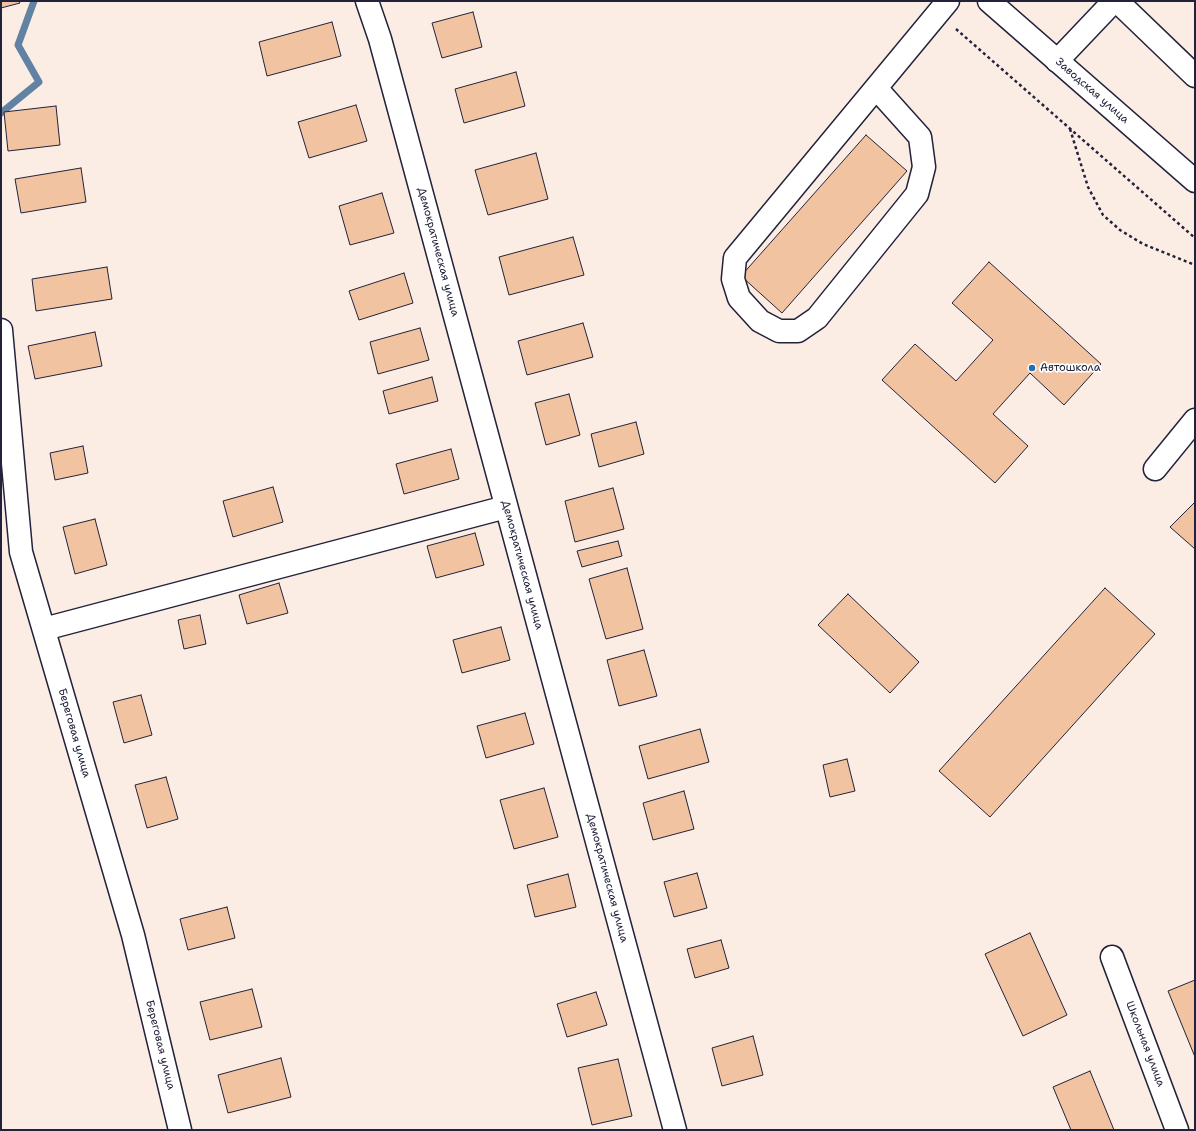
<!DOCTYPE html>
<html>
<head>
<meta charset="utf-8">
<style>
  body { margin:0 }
  #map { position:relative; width:1196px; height:1131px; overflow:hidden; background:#fbede3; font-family:"Shantell Sans",sans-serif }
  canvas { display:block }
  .frame { position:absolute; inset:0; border:2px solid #22223b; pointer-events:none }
</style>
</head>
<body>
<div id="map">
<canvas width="1196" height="1131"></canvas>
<div class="frame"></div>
</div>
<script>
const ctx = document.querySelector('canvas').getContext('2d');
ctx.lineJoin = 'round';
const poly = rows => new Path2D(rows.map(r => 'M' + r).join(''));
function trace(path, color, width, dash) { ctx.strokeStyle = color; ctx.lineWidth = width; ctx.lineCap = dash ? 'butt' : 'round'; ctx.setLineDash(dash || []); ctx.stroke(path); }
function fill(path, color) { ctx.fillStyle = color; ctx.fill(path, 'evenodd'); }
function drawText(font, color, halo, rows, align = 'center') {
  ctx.font = font + ' "Shantell Sans",sans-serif'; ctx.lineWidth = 3.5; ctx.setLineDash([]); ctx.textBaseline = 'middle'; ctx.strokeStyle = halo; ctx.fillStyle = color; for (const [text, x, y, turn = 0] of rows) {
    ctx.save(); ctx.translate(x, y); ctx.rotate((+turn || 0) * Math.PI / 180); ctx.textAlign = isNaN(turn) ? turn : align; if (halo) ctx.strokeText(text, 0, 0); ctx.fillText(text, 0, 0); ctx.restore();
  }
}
const stream = poly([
  [1,113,39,82,18,45,34,1]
]);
const building = poly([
  [1,1,19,1,20,3,1,8,1,1],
  [473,12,482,47,442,58,432,23,473,12],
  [332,22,341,56,267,76,259,42,332,22],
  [516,72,525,106,464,123,455,89,516,72],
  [356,105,367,141,309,158,298,122,356,105],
  [56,106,60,145,8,151,4,112,56,106],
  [866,135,907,171,782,313,741,276,866,135],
  [536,153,548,199,488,215,475,170,536,153],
  [81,168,86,202,21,213,15,179,81,168],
  [382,193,394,233,350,245,339,206,382,193],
  [573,237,584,275,509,295,499,257,573,237],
  [989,262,1101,364,1064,405,1030,373,993,414,1028,446,995,483,882,380,915,344,956,381,993,340,952,303,989,262],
  [107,267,112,299,36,311,32,279,107,267],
  [404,273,413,303,359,320,349,291,404,273],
  [583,323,593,357,527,375,518,341,583,323],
  [420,328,429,360,378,374,370,342,420,328],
  [95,332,102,366,35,379,28,346,95,332],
  [432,377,438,401,389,414,383,391,432,377],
  [569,394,580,435,546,445,535,403,569,394],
  [636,422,644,454,599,467,591,434,636,422],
  [83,446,88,473,55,480,50,453,83,446],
  [451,449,459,479,404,494,396,464,451,449],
  [273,487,283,522,233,537,223,501,273,487],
  [613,488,624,529,575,542,565,501,613,488],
  [1195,502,1195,549,1170,527,1195,502],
  [95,519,107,565,75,574,63,527,95,519],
  [475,533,484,565,436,578,427,546,475,533],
  [618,541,622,556,582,567,577,551,618,541],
  [627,568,643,629,606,639,589,579,627,568],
  [279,583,288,613,247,624,239,595,279,583],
  [1105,588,1155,634,990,817,939,771,1105,588],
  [848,594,919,662,890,693,818,625,848,594],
  [200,615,206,644,184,649,178,620,200,615],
  [501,627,510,660,462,673,453,640,501,627],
  [644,650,657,696,619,706,607,660,644,650],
  [141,695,152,735,124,743,113,702,141,695],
  [525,713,534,744,486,758,477,726,525,713],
  [700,729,709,762,648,779,639,746,700,729],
  [847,759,855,791,830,797,823,765,847,759],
  [166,777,178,819,147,828,135,785,166,777],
  [544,788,558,837,514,849,500,800,544,788],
  [684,791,694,829,653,840,643,803,684,791],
  [697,873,707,908,674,917,664,882,697,873],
  [568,874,576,907,535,917,527,885,568,874],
  [227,907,235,938,188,950,180,919,227,907],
  [1030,933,1067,1015,1023,1036,985,954,1030,933],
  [721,940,729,968,695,978,687,949,721,940],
  [1195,980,1195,1057,1168,991,1195,980],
  [252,989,262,1027,210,1040,200,1002,252,989],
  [596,992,607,1025,567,1037,557,1004,596,992],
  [753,1036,763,1075,722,1086,712,1048,753,1036],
  [281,1058,291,1097,228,1113,218,1075,281,1058],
  [618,1059,632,1116,592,1125,578,1068,618,1059],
  [1090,1071,1114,1130,1071,1130,1053,1087,1090,1071]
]);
const path = poly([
  [956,29,1195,238],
  [1070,129,1088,187,1103,215,1120,230,1143,244,1195,265]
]);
const minor = poly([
  [367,1,380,39,675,1130],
  [1117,1,1195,76],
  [1057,61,1114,1],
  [876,88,920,137,924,167,917,194,817,318,798,331,779,331,760,321,739,298,733,279,735,258,948,1],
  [1,330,21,552,133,935,180,1130],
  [1155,469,1195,420],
  [44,629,506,507],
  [1112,957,1177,1130]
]);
const major = poly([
  [989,1,1195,181]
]);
const markers = [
  [1032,368,4,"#1f6fb2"]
];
const streetNames = [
  ["Заводская улица",1092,91,41],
  ["Демократическая улица",438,252,75],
  ["Демократическая улица",522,565,75],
  ["Береговая улица",74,733,74],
  ["Демократическая улица",607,878,75],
  ["Школьная улица",1145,1044,69],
  ["Береговая улица",160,1045,76]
];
const poiNames = [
  ["Автошкола",1040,368]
];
trace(stream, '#6282a4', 7);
fill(building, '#f1c3a1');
trace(building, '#22223b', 1);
trace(minor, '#22223b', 25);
trace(major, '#22223b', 25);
trace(path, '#22223b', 2.5, [3, 3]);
trace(minor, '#fff', 22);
trace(major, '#fff', 22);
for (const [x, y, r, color] of markers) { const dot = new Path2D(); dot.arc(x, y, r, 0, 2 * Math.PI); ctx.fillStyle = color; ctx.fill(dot); trace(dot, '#fff', 1.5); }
drawText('11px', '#22223b', '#fff', streetNames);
drawText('11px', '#22223b', '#fff', poiNames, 'left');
</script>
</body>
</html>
